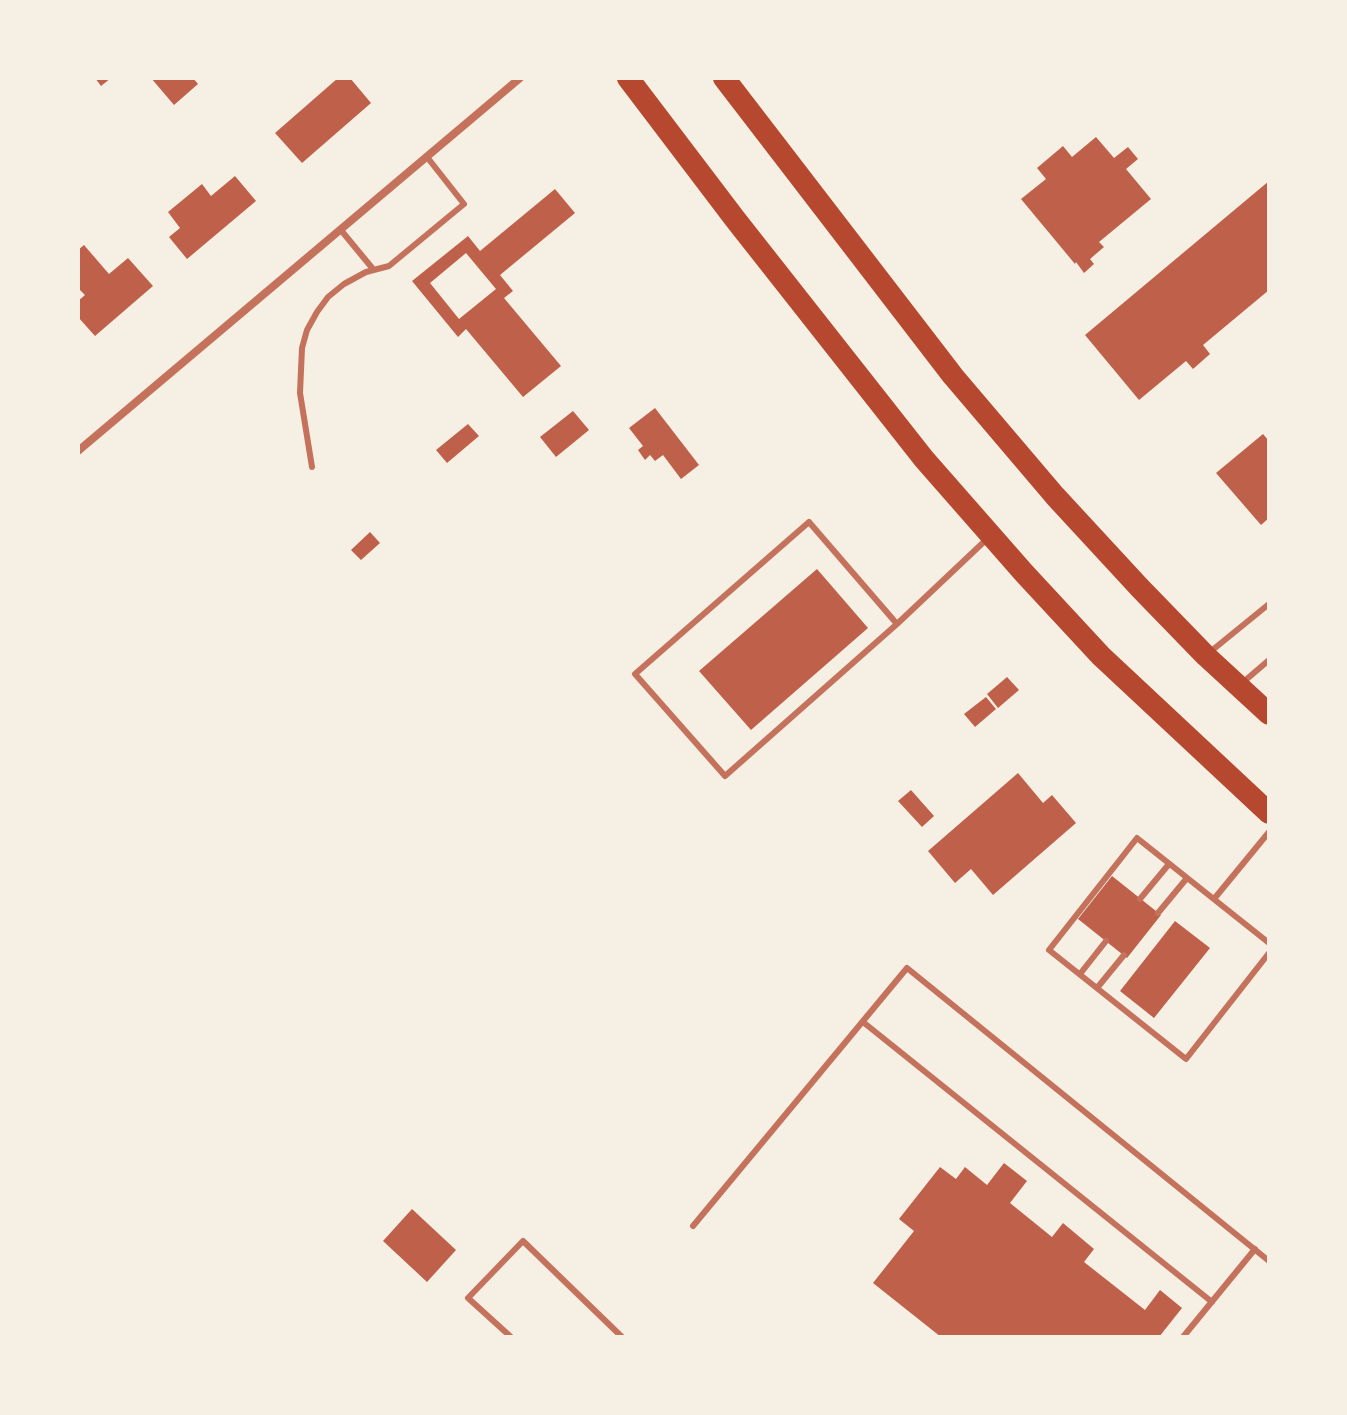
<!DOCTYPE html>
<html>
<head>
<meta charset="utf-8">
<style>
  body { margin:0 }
  #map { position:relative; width:1347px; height:1415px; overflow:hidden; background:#f6efe4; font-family:"DM Sans",sans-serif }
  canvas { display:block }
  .frame { position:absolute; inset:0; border:80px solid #f6efe4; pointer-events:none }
</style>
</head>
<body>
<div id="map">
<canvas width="1347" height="1415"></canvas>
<div class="frame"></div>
</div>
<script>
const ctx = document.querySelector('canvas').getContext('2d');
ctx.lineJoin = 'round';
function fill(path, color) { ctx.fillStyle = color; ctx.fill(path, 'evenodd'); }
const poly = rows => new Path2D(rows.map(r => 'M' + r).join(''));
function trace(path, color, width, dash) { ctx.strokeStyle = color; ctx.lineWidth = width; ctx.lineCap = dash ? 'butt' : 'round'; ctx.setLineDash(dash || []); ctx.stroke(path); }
const building = poly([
  [95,78,111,78,101,86],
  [151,78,193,78,198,84,174,105],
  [338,78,350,78,371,103,302,163,275,133],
  [1096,137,1114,158,1128,147,1138,159,1126,169,1151,199,1099,242,1104,247,1090,259,1094,264,1084,273,1076,262,1075,264,1021,199,1046,179,1037,168,1063,146,1072,157],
  [235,176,256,201,187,259,169,237,180,228,168,212,202,184,211,196],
  [1269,181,1269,290,1203,345,1210,354,1193,369,1186,361,1139,400,1085,335],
  [555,189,575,213,500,275,513,291,504,298,561,366,523,397,466,329,458,337,412,281,468,236,480,251],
  [466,253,496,289,459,319,430,283],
  [84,245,109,274,128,258,153,286,95,336,78,317,78,301,85,295,78,288,78,250],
  [655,408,699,465,681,479,663,455,655,461,650,455,645,460,638,450,643,446,629,428],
  [573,411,589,430,556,457,540,437],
  [468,424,479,436,447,463,436,450],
  [1263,434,1269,441,1269,518,1261,525,1216,473],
  [370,532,380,543,361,560,351,550],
  [817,569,868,628,751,730,699,671],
  [1007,677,1019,690,998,708,987,694],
  [986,697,996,709,975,727,964,714],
  [1018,773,1043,803,1052,795,1076,823,993,895,971,869,955,883,928,851],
  [911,790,934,816,922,827,898,801],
  [1112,876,1161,915,1127,958,1078,919],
  [1175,921,1210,948,1154,1018,1120,991],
  [1004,1163,1027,1181,1010,1203,1052,1237,1063,1223,1094,1249,1084,1262,1145,1310,1160,1290,1182,1308,1159,1337,941,1337,873,1283,914,1231,899,1219,940,1167,956,1179,965,1167,987,1185],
  [412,1209,456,1250,427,1282,383,1241]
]);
const service = poly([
  [340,229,373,269],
  [312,467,300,393,302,348,307,330,317,312,328,297,344,284,366,272,389,266,464,204,427,157],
  [897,624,809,522,635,674,725,776,897,624,988,538],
  [1210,652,1269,604],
  [1241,684,1269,660],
  [1140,899,1169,864],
  [1214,899,1269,832],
  [1158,913,1187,878],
  [1269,943,1137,838,1049,950,1186,1059,1269,953],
  [1080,974,1106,941],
  [1097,988,1124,955],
  [863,1022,1212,1302],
  [693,1226,907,968,1269,1261],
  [511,1337,468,1298,523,1241,622,1337],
  [1183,1337,1255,1249]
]);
const minor = poly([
  [78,451,520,78]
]);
const trunk = poly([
  [628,78,735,219,924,459,1024,573,1101,656,1269,813],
  [724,78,953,376,1055,496,1140,588,1206,656,1269,714]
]);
fill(building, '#bf614a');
trace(service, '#c5725c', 6);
trace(minor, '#c5725c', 8);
trace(trunk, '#b5482f', 22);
</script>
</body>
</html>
